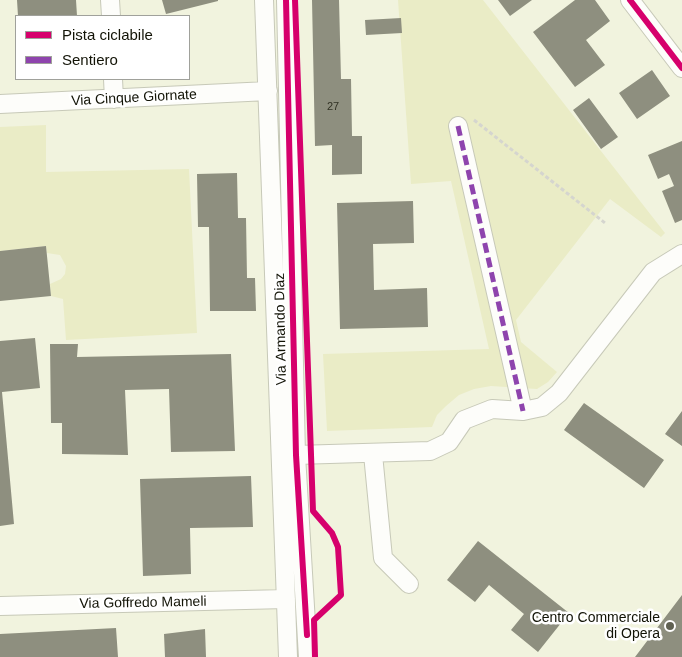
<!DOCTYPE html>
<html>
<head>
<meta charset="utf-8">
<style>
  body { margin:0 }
  #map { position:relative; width:682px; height:657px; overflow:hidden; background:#f1f3de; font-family:Arial,sans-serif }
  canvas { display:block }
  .legend { position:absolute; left:15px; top:15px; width:175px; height:65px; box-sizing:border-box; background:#fff; border:1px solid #a0a19b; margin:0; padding:6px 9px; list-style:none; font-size:15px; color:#121306 }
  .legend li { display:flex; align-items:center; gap:10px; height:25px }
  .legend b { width:25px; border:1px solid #a0a19b }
</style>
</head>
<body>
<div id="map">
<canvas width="682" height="657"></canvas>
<ul class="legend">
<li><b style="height:6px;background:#d6006c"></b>Pista ciclabile</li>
<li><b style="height:6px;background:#8e44ad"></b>Sentiero</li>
</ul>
</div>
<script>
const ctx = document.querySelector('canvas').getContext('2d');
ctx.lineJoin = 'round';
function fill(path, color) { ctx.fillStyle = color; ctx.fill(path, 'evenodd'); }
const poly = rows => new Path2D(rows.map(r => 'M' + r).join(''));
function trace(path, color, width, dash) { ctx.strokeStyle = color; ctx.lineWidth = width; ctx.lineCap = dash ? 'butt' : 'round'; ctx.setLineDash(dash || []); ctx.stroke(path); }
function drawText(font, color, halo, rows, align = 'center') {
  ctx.font = font + ' Arial,sans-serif'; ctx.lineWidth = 5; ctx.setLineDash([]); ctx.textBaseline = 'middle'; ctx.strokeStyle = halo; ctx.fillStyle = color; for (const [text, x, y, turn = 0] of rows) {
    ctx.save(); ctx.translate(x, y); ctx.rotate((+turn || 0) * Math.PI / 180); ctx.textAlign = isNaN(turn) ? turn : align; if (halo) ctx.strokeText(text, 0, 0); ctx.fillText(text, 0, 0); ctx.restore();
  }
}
const green = poly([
  [398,0,483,0,665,233,661,237,610,199,516,320,521,342,557,372,548,382,537,389,491,386,474,389,459,395,446,406,437,415,432,427,327,431,323,354,489,349,451,181,411,184],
  [46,125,46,172,189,169,197,333,66,340,63,299,51,296,50,284,61,279,65,274,66,266,60,255,47,253,46,246,0,251,0,127]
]);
const building = poly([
  [17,0,76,0,77,16,18,16],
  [162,0,218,0,218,1,166,14],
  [312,0,339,0,341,79,351,79,352,136,362,136,362,174,332,175,332,145,315,146],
  [498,0,532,0,510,16],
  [575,0,595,0,610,21,586,40,605,65,575,87,533,32],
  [401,18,402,33,366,35,365,20],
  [652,70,670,96,637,119,619,93],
  [589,98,618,137,601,149,573,110],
  [682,141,682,220,675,223,662,191,674,186,669,174,658,179,648,155],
  [237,173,238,218,246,218,247,278,255,278,256,311,210,311,209,227,198,227,197,174],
  [413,201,414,243,373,244,374,290,427,288,428,327,340,329,337,203],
  [46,246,51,296,0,301,0,251],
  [35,338,40,388,2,392,14,524,0,526,0,341],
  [50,344,78,344,77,357,231,354,235,451,171,452,169,389,125,390,128,455,62,454,62,423,51,423],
  [584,403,664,460,644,488,564,430],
  [682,411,682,446,665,434],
  [251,476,253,527,190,528,191,574,143,576,140,479],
  [478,541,569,613,538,652,511,630,524,614,489,585,475,602,447,580],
  [682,595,682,657,635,657],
  [116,628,118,657,0,657,0,634],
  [205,629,206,657,165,657,164,634]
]);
const path = poly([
  [474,120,605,223]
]);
const minor = poly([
  [110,0,111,16],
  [264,0,288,657],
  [286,0,296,455,308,657],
  [630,0,682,68],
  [113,79,114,99],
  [0,104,268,91],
  [458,126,523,411],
  [373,454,383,558,409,584],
  [296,455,430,451,449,442,464,420,492,409,523,411,542,407,559,393,653,272,682,254],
  [0,606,286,599]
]);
const quiet = poly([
  [458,126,523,411]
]);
const cycleway = poly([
  [286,0,296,455,307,635],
  [295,0,313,511,332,533,338,547,341,595,314,620,315,657],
  [630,0,682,68]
]);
const markers = [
  [670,626,5,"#606152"]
];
const numberNames = [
  ["27",333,107]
];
const streetNames = [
  ["Via Cinque Giornate",134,98,-3],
  ["Via Armando Diaz",281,329,-91],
  ["Via Goffredo Mameli",143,603,-1]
];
const poiNames = [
  ["Centro Commerciale",660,618],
  ["di Opera",660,634]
];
fill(green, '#eaecc6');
fill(building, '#8e8f7f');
trace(minor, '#c7c9b8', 20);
trace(path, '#d5d5cf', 3, [4, 2.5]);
trace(minor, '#fdfdfa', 18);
trace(quiet, '#8e44ad', 5, [10, 5]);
trace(cycleway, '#d6006c', 6);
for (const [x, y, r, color] of markers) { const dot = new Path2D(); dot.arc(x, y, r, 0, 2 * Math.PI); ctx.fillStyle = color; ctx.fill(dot); trace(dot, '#fff', 2); }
drawText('11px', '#313224', null, numberNames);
drawText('14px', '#121306', '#fff', streetNames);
drawText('14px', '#121306', '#fff', poiNames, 'right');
</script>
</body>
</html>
